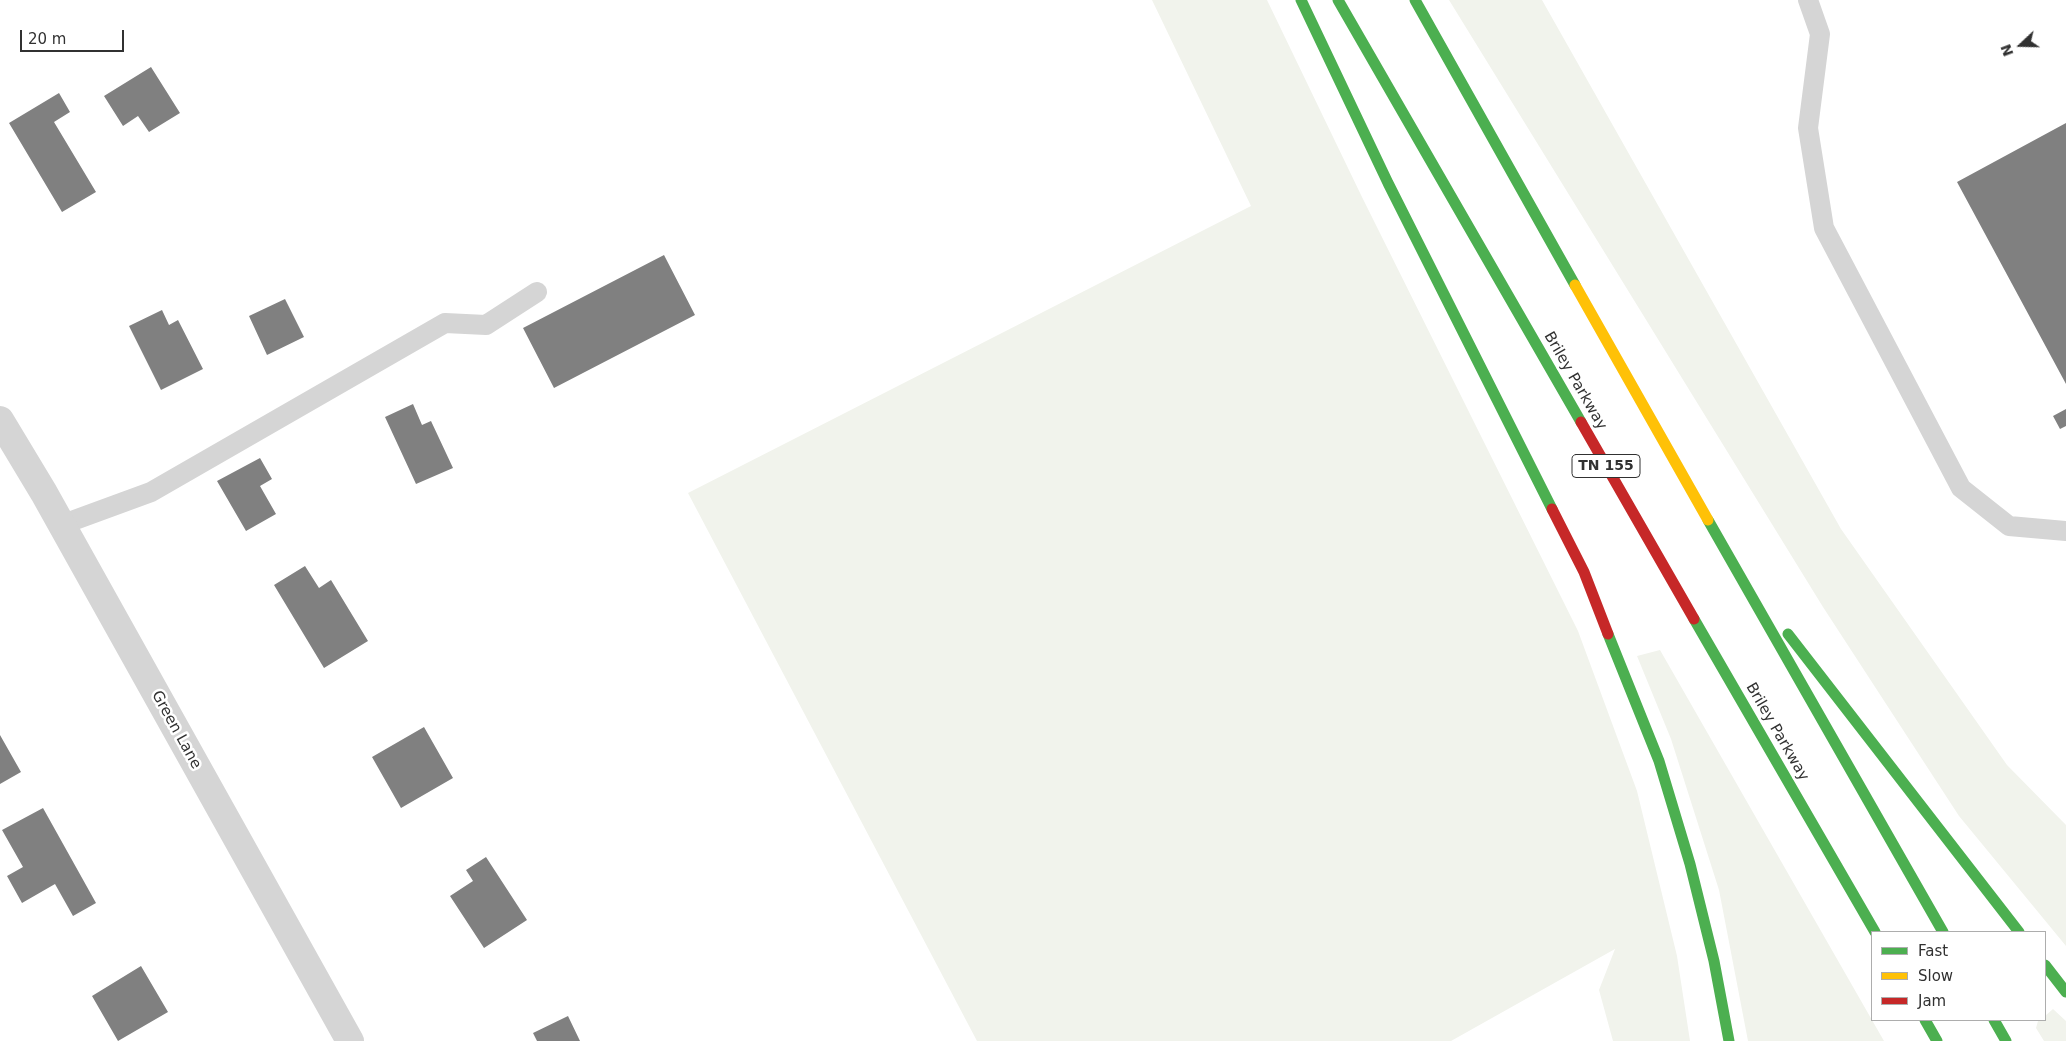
<!DOCTYPE html>
<html>
<head>
<meta charset="utf-8">
<style>
  body { margin:0 }
  #map { position:relative; width:2066px; height:1041px; overflow:hidden; background:#fff; font-family:"DejaVu Sans",sans-serif }
  canvas { display:block }
  .legend { position:absolute; left:1871px; top:931px; width:175px; height:90px; box-sizing:border-box; background:#fff; border:1px solid #adadad; margin:0; padding:6px 9px; list-style:none; font-size:15px; color:#313131 }
  .legend li { display:flex; align-items:center; gap:10px; height:25px }
  .legend b { width:25px; border:1px solid #adadad }
  .north { position:absolute; left:1996px; top:20px; width:50px; height:50px; -webkit-text-stroke:4px #fff; paint-order:stroke; rotate:249deg; font-size:14px; font-weight:700; line-height:20px; text-align:center; color:#313131 }
  .north::after { content:''; display:block; margin:auto; width:18px; height:22px; background:#313131; clip-path:polygon(50% 0,100% 100%,50% 72%,0 100%) }
  .scale { position:absolute; left:20px; top:30px; width:104px; height:22px; box-sizing:border-box; border:2px solid #313131; border-top:0; padding-left:6px; font-size:15px; line-height:18px; white-space:nowrap; color:#313131; -webkit-text-stroke:4px #fff; paint-order:stroke }
</style>
</head>
<body>
<div id="map">
<canvas width="2066" height="1041"></canvas>
<ul class="legend">
<li><b style="height:6px;background:#4caf50"></b>Fast</li>
<li><b style="height:6px;background:#ffc107"></b>Slow</li>
<li><b style="height:6px;background:#c62828"></b>Jam</li>
</ul>
<div class="north">N</div>
<div class="scale">20 m</div>
</div>
<script>
const ctx = document.querySelector('canvas').getContext('2d');
ctx.lineJoin = 'round';
function fill(path, color) { ctx.fillStyle = color; ctx.fill(path, 'evenodd'); }
const poly = rows => new Path2D(rows.map(r => 'M' + r).join(''));
function trace(path, color, width, dash) { ctx.strokeStyle = color; ctx.lineWidth = width; ctx.lineCap = dash ? 'butt' : 'round'; ctx.setLineDash(dash || []); ctx.stroke(path); }
function drawText(font, color, halo, rows, align = 'center') {
  ctx.font = font + ' "DejaVu Sans",sans-serif'; ctx.lineWidth = 5; ctx.setLineDash([]); ctx.textBaseline = 'middle'; ctx.strokeStyle = halo; ctx.fillStyle = color; for (const [text, x, y, turn = 0] of rows) {
    ctx.save(); ctx.translate(x, y); ctx.rotate((+turn || 0) * Math.PI / 180); ctx.textAlign = isNaN(turn) ? turn : align; if (halo) ctx.strokeText(text, 0, 0); ctx.fillText(text, 0, 0); ctx.restore();
  }
}
const green = poly([
  [1152,0,1267,0,1361,195,1578,631,1637,791,1677,956,1690,1041,1613,1041,1599,990,1615,949,1451,1041,977,1041,688,493,1251,206],
  [1449,0,1542,0,1841,529,2007,765,2066,825,2066,946,1959,816,1823,607],
  [1660,650,1884,1041,1748,1041,1719,890,1671,739,1637,656],
  [2053,1009,2066,1021,2066,1041,2044,1041,2036,1028,2038,1021,2045,1020,2045,1016]
]);
const building = poly([
  [151,67,180,113,149,132,138,116,123,126,104,96],
  [59,93,70,112,54,122,96,192,62,212,9,123],
  [2066,123,2066,384,1957,182],
  [664,255,695,315,554,388,523,328],
  [285,299,304,337,267,355,249,316],
  [162,310,169,325,178,320,203,369,161,390,129,326],
  [413,404,422,425,431,421,453,468,416,484,385,417],
  [2066,409,2066,426,2060,429,2053,416],
  [260,458,272,479,260,486,276,514,246,531,217,481],
  [305,566,319,588,331,580,368,641,324,668,274,585],
  [424,727,453,778,401,808,372,757],
  [0,735,21,772,0,784],
  [43,808,96,903,73,916,55,884,22,903,7,876,23,867,2,830],
  [486,857,527,920,484,948,450,896,473,881,466,870],
  [141,966,168,1012,118,1041,92,996],
  [568,1016,580,1041,537,1041,533,1033]
]);
const lane = poly([
  [1808,0,1820,34,1808,128,1824,228,1961,488,2009,526,2066,531],
  [61,525,151,492,445,323,486,325,537,292]
]);
const street = poly([
  [0,420,44,493,350,1041]
]);
const fast = poly([
  [1301,0,1388,183,1552,509],
  [1338,0,1581,422],
  [1415,0,1575,285],
  [1708,520,1943,932],
  [1694,619,1875,932],
  [1608,634,1659,761,1690,864,1714,961,1729,1041],
  [1788,634,2019,932],
  [2045,965,2066,992],
  [1925,1020,1937,1041],
  [1994,1020,2006,1041]
]);
const slow = poly([
  [1575,285,1708,520]
]);
const jam = poly([
  [1581,422,1694,619],
  [1552,509,1584,572,1608,634]
]);
const shields = [
  [1606,466,68]
];
const shieldNames = [
  ["TN 155",1606,466]
];
const streetNames = [
  ["Briley Parkway",1575,381,60],
  ["Green Lane",176,730,61],
  ["Briley Parkway",1777,732,60]
];
fill(green, '#f1f3ec');
fill(building, '#808080');
trace(lane, '#d5d5d5', 20);
trace(street, '#d5d5d5', 28);
trace(fast, '#4caf50', 11);
trace(slow, '#ffc107', 11);
trace(jam, '#c62828', 11);
for (const [x, y, w] of shields) { const box = new Path2D(); box.roundRect(x - w / 2, y - 11.5, w, 23, 4); ctx.fillStyle = '#fff'; ctx.fill(box); trace(box, '#313131', 1); }
drawText('bold 14px', '#313131', null, shieldNames);
drawText('15px', '#313131', '#fff', streetNames);
</script>
</body>
</html>
